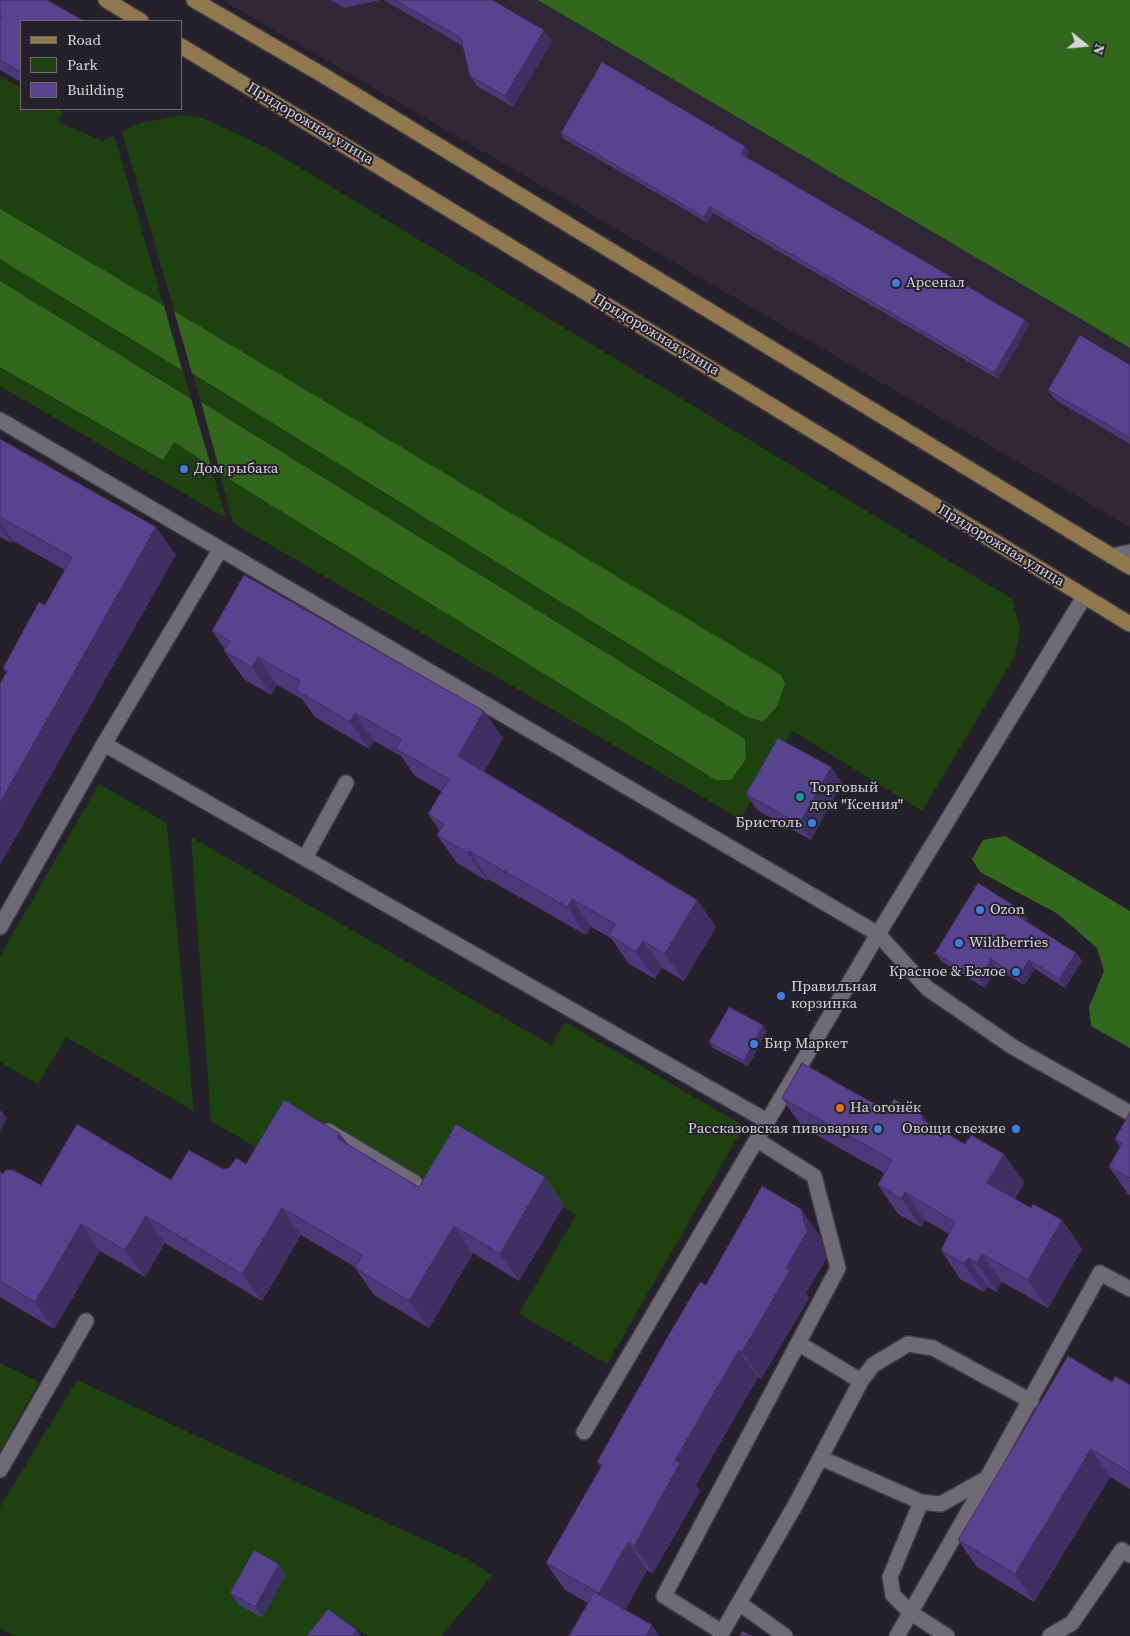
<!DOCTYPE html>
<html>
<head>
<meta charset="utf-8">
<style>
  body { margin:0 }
  #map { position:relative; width:1130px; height:1636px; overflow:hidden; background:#24212a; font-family:"Source Serif 4",serif }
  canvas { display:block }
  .legend { position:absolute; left:20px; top:20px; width:162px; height:90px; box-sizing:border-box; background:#24212a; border:1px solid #6c6971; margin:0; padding:6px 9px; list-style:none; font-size:15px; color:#d7d5db }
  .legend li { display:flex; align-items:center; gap:10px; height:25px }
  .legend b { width:25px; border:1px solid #6c6971 }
  .north { position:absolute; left:1060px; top:20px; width:50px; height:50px; -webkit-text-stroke:4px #24212a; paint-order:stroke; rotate:107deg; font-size:14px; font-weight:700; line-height:20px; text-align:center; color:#d7d5db }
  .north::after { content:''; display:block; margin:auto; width:18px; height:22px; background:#d7d5db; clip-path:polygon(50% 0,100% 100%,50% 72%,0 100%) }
</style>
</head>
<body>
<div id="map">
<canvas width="1130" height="1636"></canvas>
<ul class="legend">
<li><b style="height:6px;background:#90794e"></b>Road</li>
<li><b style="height:14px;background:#1e420f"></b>Park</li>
<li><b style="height:14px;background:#57448e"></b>Building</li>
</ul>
<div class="north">N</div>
</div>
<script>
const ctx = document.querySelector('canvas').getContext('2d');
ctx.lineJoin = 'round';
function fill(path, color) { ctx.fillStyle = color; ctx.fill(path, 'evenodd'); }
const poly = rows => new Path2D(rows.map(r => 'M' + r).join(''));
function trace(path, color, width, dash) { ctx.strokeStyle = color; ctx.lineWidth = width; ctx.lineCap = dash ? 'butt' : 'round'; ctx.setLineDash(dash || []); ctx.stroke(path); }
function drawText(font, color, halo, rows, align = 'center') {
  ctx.font = font + ' "Source Serif 4",serif'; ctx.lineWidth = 4; ctx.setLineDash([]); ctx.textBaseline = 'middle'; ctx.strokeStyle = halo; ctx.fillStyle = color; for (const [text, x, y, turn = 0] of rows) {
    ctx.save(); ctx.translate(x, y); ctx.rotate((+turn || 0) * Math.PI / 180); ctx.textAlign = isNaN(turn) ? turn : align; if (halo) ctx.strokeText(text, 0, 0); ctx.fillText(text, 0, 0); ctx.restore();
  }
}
const built = poly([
  [222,0,538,0,1130,348,1130,527]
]);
const green = poly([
  [0,76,21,88,21,109,59,109,63,111,58,122,103,141,114,135,226,518,0,386],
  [182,115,203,118,269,149,1012,599,1020,629,1015,656,922,811,793,731,740,819,233,523,201,402,122,132,137,124],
  [99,784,167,823,194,1111,66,1037,38,1084,0,1062,0,956],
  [191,837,551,1045,565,1022,744,1126,607,1364,519,1314,576,1215,463,1149,412,1237,211,1121],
  [0,1363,39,1382,0,1451],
  [77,1380,235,1454,469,1560,492,1576,441,1636,368,1636,329,1610,312,1636,15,1636,0,1628,0,1507]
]);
const forest = poly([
  [538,0,1130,0,1130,348],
  [0,209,164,306,182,370,0,259],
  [0,281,191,399,211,466,174,442,163,460,0,367],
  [174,311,781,675,785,684,777,706,766,719,761,721,745,716,192,373],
  [201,402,745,739,746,759,731,780,716,780,221,474],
  [1005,836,1130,911,1130,1048,1091,1026,1089,1007,1104,971,1097,948,1058,914,980,872,972,859,983,840]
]);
const lane = poly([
  [1111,556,1130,552],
  [104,744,767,1121],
  [305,858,346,783],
  [0,927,104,744,220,550],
  [328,1131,415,1183],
  [798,1343,861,1381],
  [584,1432,878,934],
  [821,1458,921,1502],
  [0,1470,86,1321],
  [739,1603,785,1636],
  [722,1632,664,1596,838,1268,814,1176,757,1140],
  [720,1636,797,1502,861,1381,873,1365,908,1344,933,1348,1031,1401],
  [897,1636,987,1479],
  [947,1636,911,1613,893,1595,890,1577,921,1502,941,1504,987,1478,1100,1273,1130,1289],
  [1050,1636,1072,1623,1122,1550,1130,1555]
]);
const street = poly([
  [0,420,878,934,927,988,1013,1047,1130,1113],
  [878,934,1084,597]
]);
const primary = poly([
  [106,0,141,21],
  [194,0,321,74,1130,567],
  [181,46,1130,624]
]);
const wall = poly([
  [0,0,21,21,21,82,0,70],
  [330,0,380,0,344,8],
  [384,0,492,0,544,30,552,41,513,107,477,86,470,76,463,46],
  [561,133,745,146,749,152,746,157,1025,320,1029,325,998,379,713,213,708,223,564,139],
  [1130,365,1130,444,1056,400,1048,390],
  [0,439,176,555,6,673,3,668,45,605,65,570,13,541,11,543,0,537],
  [212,631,503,738,484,772,697,900,716,927,684,981,662,968,655,979,628,963,611,938,591,927,586,935,488,879,487,881,457,863,437,835,440,831,428,814,441,791,415,776,401,756,374,741,369,749,315,717,302,699,277,685,271,695,244,679,224,651,225,650],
  [842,783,811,840,757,810,746,794],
  [1021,910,1028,919,1026,921,1076,953,1082,961,1065,988,1035,969,1024,985,997,968,985,988,942,962,935,953],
  [767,1031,748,1066,713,1048,709,1042],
  [782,1098,887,1111,928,1123,965,1144,1004,1154,1024,1182,1015,1199,1031,1208,1062,1220,1082,1249,1048,1308,1002,1282,996,1292,988,1287,984,1292,960,1279,941,1250,949,1234,925,1220,921,1227,898,1214,878,1185,884,1173,802,1127],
  [1130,1112,1130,1195,1128,1194,1109,1167,1120,1147,1115,1139],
  [339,1133,348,1144,419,1187,545,1177,564,1205,519,1281,473,1253,429,1328,374,1295,355,1268,355,1267,301,1235,262,1301,165,1243,145,1277,100,1251,54,1329,0,1297,0,1172,3,1174,41,1185,171,1180,246,1164],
  [820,1236,826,1259,806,1293,809,1298,761,1379,758,1377,696,1485,700,1491,653,1573,647,1570,625,1610,588,1603,565,1590,546,1563,601,1467,597,1462,706,1285],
  [1112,1382,1130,1385,1130,1489,1110,1477,1034,1602,977,1567,958,1540],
  [286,1575,262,1618,238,1604,230,1593]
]);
const shadedWall = poly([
  [544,30,552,41,513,107,505,96],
  [745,146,749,152,745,159,741,154],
  [710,207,713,213,708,223,704,217],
  [1025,320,1029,325,998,379,994,373],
  [0,522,13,541,11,543,0,527],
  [156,527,176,555,0,865,0,803],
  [258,657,277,685,271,695,252,667],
  [484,711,503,738,477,783,458,756],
  [355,713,374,741,369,749,350,722],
  [831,767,842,783,811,840,799,824],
  [469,851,488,879,487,881,468,853],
  [572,899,591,927,586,935,567,907],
  [697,900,716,927,684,981,665,954],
  [1021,910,1028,919,1024,924,1018,916],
  [643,941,662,968,655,979,636,952],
  [1076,953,1082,961,1065,988,1059,979],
  [991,959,997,968,985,988,979,980],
  [1029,960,1035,969,1024,985,1018,977],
  [763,1025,767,1031,748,1066,744,1061],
  [3,1113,7,1118,0,1131,0,1118],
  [923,1116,943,1144,921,1119],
  [339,1133,359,1160,337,1138],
  [1004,1154,1024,1182,1007,1212,987,1183],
  [545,1177,564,1205,519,1281,500,1254],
  [905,1192,925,1220,921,1227,902,1199],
  [282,1208,301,1235,262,1301,242,1274],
  [801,1209,820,1236,826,1259,806,1293,809,1298,761,1379,742,1352,786,1268],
  [146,1216,165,1243,145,1277,125,1250],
  [1062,1220,1082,1249,1048,1308,1028,1280],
  [81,1224,100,1251,54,1329,35,1302],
  [454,1226,473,1253,429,1328,409,1301],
  [982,1254,1002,1282,996,1292,977,1263],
  [968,1258,988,1287,984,1292,964,1264],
  [739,1350,758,1377,696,1485,700,1491,653,1573,634,1546,675,1460],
  [1091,1449,1110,1477,1034,1602,1015,1574],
  [628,1542,647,1570,619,1621,599,1593],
  [279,1564,286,1575,262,1618,255,1607],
  [652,1625,659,1636,646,1636],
  [357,1630,361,1636,352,1636]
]);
const building = poly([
  [0,0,47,0,84,21,21,21,21,72,0,60,0,21,2,17,0,16,0,0],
  [395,0,492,0,544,30,505,96,470,76,461,38,395,0],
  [602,62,745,146,741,154,1025,320,994,373,710,207,704,217,561,133,602,62],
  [1080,335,1130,365,1130,438,1048,390,1080,335],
  [0,439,156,527,0,803,0,684,7,671,3,668,39,602,45,605,72,557,0,517,0,439],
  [244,575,484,711,458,756,697,900,665,954,643,941,636,952,609,935,615,924,572,899,567,907,469,851,468,853,437,835,444,824,428,814,449,779,396,749,401,739,355,713,350,722,296,690,300,681,258,657,252,667,224,651,230,641,212,631,244,575],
  [778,738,831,767,799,824,746,794,778,738],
  [978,883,1021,910,1018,916,1076,953,1059,979,1029,960,1018,977,991,959,979,980,935,953,978,883],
  [729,1007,763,1025,744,1061,709,1042,729,1007],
  [802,1063,887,1111,894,1099,923,1116,921,1119,965,1144,971,1135,1004,1154,987,1183,1031,1208,1033,1204,1062,1220,1028,1280,982,1254,977,1263,968,1258,964,1264,941,1250,955,1222,905,1192,902,1199,878,1185,892,1160,782,1098,802,1063],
  [284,1100,339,1133,337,1138,419,1187,456,1124,545,1177,500,1254,454,1226,409,1301,355,1268,362,1255,282,1208,242,1274,146,1216,125,1250,81,1224,35,1302,0,1281,0,1172,3,1174,6,1170,13,1170,41,1185,77,1124,171,1180,189,1150,223,1169,229,1168,236,1158,246,1164,284,1100],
  [0,1111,3,1113,0,1118,0,1111],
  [1130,1112,1130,1178,1109,1167,1122,1143,1115,1139,1130,1112],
  [762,1186,801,1209,807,1232,786,1268,790,1270,742,1352,739,1350,675,1460,680,1463,634,1546,628,1542,599,1593,546,1563,602,1465,597,1462,668,1336,700,1282,706,1285,762,1186],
  [1068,1356,1112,1382,1115,1376,1130,1385,1130,1473,1091,1449,1015,1574,958,1540,1068,1356],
  [254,1550,279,1564,255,1607,230,1593,254,1550],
  [594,1592,652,1625,646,1636,569,1636,594,1592],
  [328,1609,357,1630,352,1636,307,1636,328,1609],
  [742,1631,752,1636,740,1636,742,1631]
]);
const markers = [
  [896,283,5,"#3f7fe0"],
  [184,469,5,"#3f7fe0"],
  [800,797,5,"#0f9aa8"],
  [812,823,5,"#3f7fe0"],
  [980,910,5,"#3f7fe0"],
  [959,943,5,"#3f7fe0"],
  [1016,972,5,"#3f7fe0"],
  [781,996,5,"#3f7fe0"],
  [754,1044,5,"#3f7fe0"],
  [840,1108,5,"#e8710a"],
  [878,1129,5,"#3f7fe0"],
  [1016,1129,5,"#3f7fe0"]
];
const streetNames = [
  ["Придорожная улица",310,124,31],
  ["Придорожная улица",656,335,31],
  ["Придорожная улица",1001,546,31]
];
const poiNames = [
  ["Арсенал",906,283],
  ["Дом рыбака",194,469],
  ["Торговый",810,788],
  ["дом \"Ксения\"",810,805],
  ["Бристоль",802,823,"right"],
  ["Ozon",990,910],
  ["Wildberries",969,943],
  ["Красное & Белое",1006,972,"right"],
  ["Правильная",791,987],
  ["корзинка",791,1004],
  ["Бир Маркет",764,1044],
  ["На огонёк",850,1108],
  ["Рассказовская пивоварня",868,1129,"right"],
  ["Овощи свежие",1006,1129,"right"]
];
fill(built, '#2d2736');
fill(green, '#1e420f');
fill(forest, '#33671e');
trace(lane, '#3e3b43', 18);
trace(street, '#3e3b43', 18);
trace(primary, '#3e3b43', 18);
trace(lane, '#6f6b76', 15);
trace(street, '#6f6b76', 15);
trace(primary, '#90794e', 15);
fill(wall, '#4b3a7a');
fill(shadedWall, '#3d3063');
fill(building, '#57448e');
trace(building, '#3d3063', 1);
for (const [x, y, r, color] of markers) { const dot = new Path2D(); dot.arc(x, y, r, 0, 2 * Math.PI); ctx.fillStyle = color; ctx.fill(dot); trace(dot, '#24212a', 2); }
drawText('15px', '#d7d5db', '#24212a', streetNames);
drawText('15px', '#d7d5db', '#24212a', poiNames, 'left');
</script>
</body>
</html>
